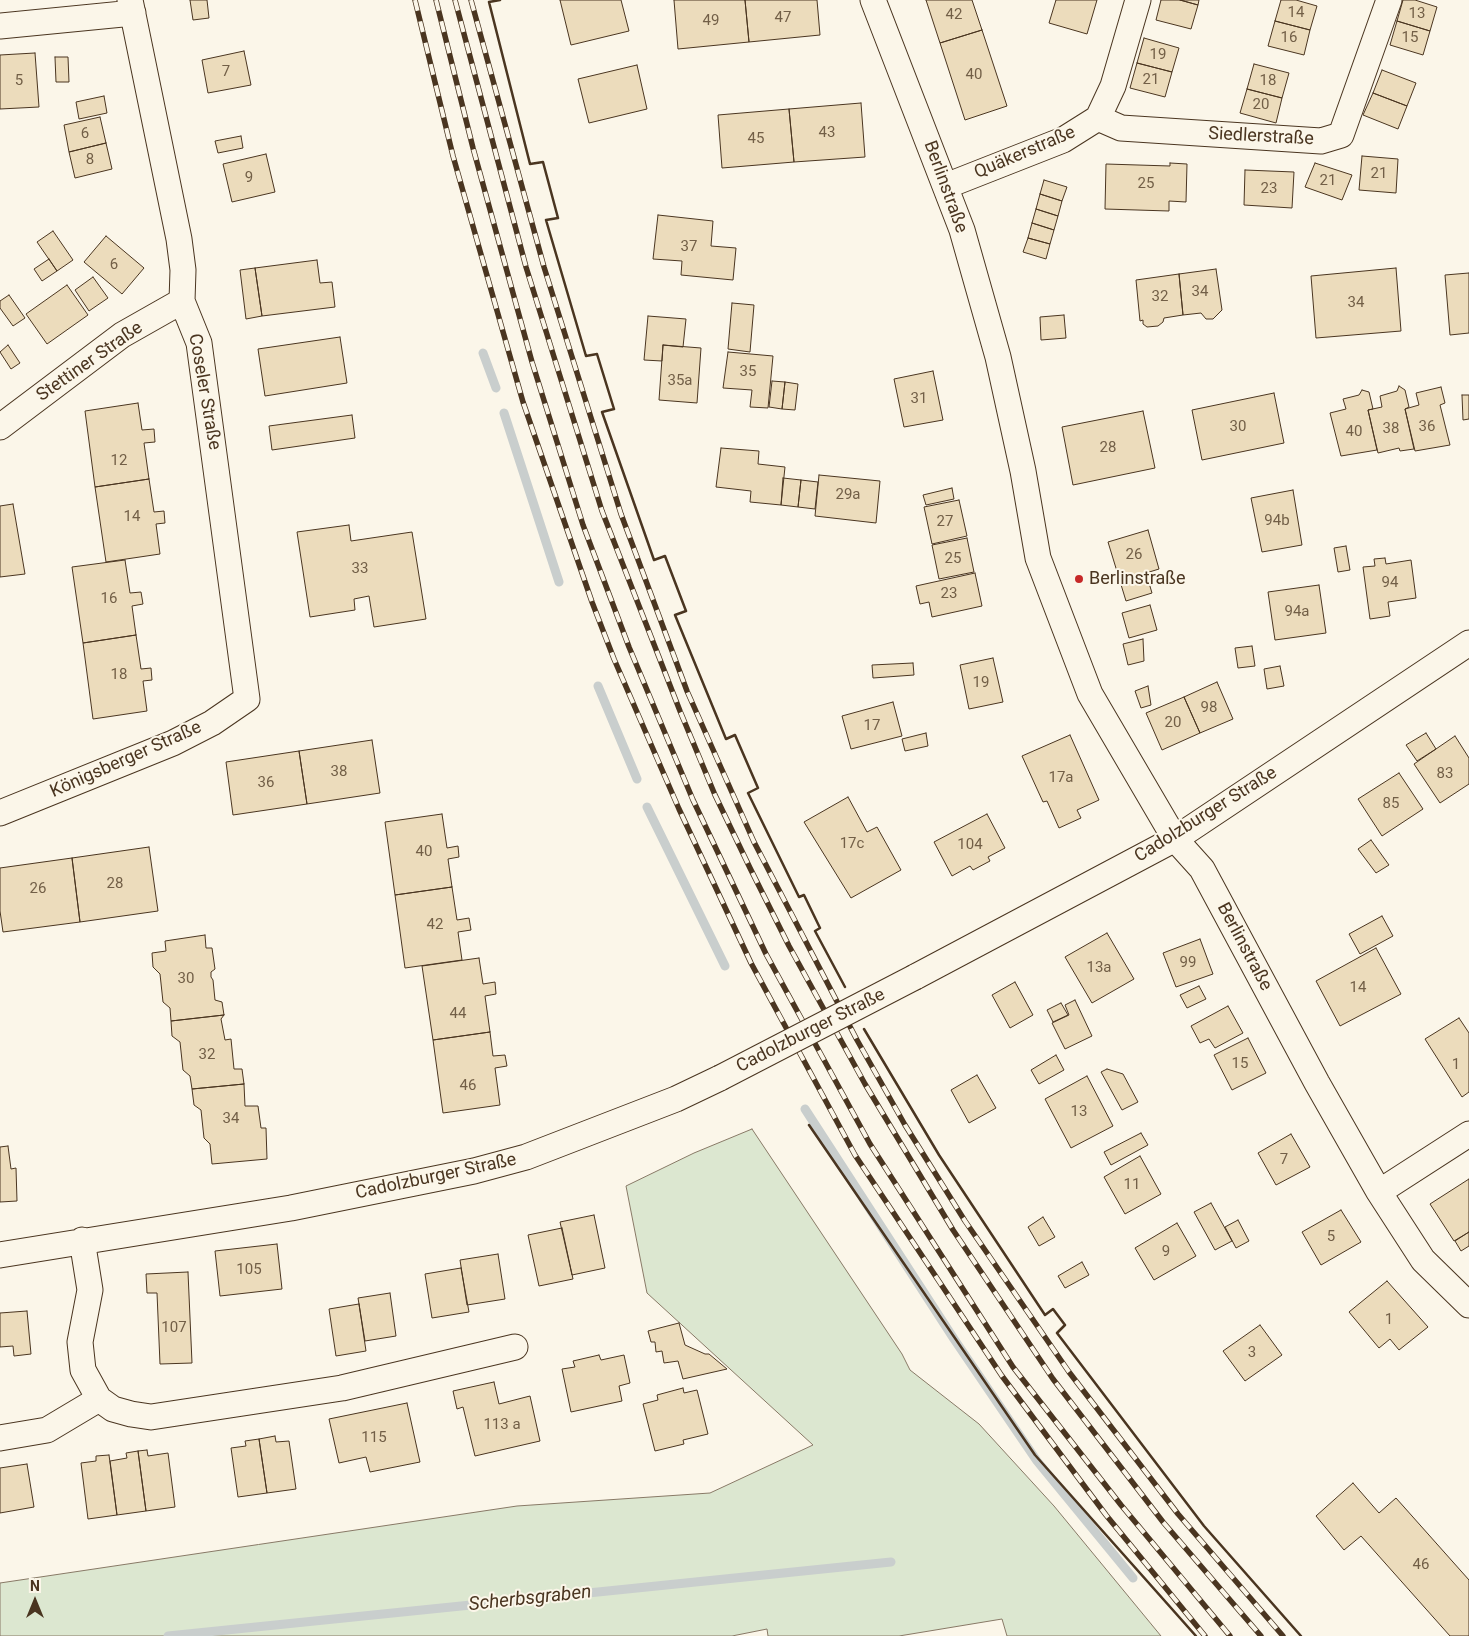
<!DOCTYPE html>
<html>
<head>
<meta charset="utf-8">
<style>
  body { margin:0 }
  #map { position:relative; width:1469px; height:1636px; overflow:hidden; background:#fbf6e9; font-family:Roboto,sans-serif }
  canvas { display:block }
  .north { position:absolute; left:10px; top:1576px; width:50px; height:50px; -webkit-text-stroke:4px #fbf6e9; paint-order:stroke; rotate:0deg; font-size:14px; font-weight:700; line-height:20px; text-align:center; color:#4a3520 }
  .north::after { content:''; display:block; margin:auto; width:18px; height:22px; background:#4a3520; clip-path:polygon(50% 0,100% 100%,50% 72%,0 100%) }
</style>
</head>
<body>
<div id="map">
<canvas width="1469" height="1636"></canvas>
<div class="north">N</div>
</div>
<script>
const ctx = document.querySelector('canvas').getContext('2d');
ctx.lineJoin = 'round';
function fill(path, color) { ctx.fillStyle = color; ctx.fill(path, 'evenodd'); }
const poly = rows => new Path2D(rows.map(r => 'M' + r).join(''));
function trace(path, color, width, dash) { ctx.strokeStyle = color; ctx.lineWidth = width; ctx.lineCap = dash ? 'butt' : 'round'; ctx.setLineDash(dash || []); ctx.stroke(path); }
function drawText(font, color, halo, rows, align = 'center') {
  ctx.font = font + ' Roboto,sans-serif'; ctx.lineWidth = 4; ctx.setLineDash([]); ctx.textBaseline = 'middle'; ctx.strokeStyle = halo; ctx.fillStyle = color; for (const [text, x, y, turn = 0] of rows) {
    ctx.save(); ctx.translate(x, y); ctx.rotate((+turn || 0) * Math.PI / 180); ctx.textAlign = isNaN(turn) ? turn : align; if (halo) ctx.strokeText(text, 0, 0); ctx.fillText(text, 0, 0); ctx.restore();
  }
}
const green = poly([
  [752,1129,902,1354,910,1370,979,1424,1054,1506,1161,1636,1007,1636,1002,1619,899,1636,768,1636,767,1629,732,1636,0,1636,0,1583,517,1506,710,1493,813,1445,647,1293,626,1186,694,1153,752,1129]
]);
const stream = poly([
  [483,353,496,388],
  [504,413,559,582],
  [598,686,637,779],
  [647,807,725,966],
  [805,1109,954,1339,1037,1461,1133,1578],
  [168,1636,891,1562]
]);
const building = poly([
  [190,0,207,0,209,18,193,20,190,0],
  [560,0,621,0,629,31,571,45,560,0],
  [674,0,745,0,749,42,678,49,674,0],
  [745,0,817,0,820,35,749,42,745,0],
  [926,0,972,0,982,30,940,43,926,0],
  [1056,0,1097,0,1087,34,1049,23,1056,0],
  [1161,0,1180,0,1198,5,1191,29,1156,20,1161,0],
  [1180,0,1199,0,1198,5,1180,0],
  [1281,0,1296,0,1317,6,1310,30,1275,21,1281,0],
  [1403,0,1415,0,1437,7,1430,31,1397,21,1403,0],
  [1275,21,1310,30,1304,55,1268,46,1275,21],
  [1397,21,1430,31,1423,55,1390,45,1397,21],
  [982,30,1007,106,965,120,940,43,982,30],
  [1144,38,1179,48,1172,72,1137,63,1144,38],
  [244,51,251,85,208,93,202,60,244,51],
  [35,53,39,107,0,109,0,55,35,53],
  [55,57,68,57,69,82,56,82,55,57],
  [1137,63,1172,72,1165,97,1130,88,1137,63],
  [1254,64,1289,73,1282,98,1247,89,1254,64],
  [637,65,647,109,589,123,578,79,637,65],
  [1382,70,1416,83,1407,106,1373,93,1382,70],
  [1247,89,1282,98,1276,123,1240,113,1247,89],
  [1373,93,1407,106,1398,129,1363,115,1373,93],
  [104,96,107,113,79,119,76,102,104,96],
  [861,103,865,157,794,162,789,109,861,103],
  [789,109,794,162,722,168,718,115,789,109],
  [100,117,106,143,69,152,64,125,100,117],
  [241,136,243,148,218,153,215,141,241,136],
  [106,143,112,169,75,178,69,152,106,143],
  [266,154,275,192,232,202,223,164,266,154],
  [1362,156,1398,159,1396,193,1359,190,1362,156],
  [1170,163,1187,164,1186,202,1169,201,1169,211,1105,209,1106,164,1170,166,1170,163],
  [1315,163,1352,175,1342,200,1305,187,1315,163],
  [1245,170,1294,172,1292,208,1244,205,1245,170],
  [1044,180,1067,187,1062,201,1040,194,1044,180],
  [1040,194,1062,201,1058,216,1036,209,1040,194],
  [1036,209,1058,216,1054,230,1032,223,1036,209],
  [658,215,713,221,711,246,736,248,733,280,681,275,682,261,653,259,658,215],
  [1032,223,1054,230,1050,244,1028,238,1032,223],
  [53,231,73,260,57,271,37,242,53,231],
  [106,236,144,268,122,294,84,262,106,236],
  [1028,238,1050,244,1046,259,1023,252,1028,238],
  [49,259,57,271,42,281,34,269,49,259],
  [317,260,320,283,332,282,335,307,262,316,255,268,317,260],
  [255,268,262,316,246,319,240,270,255,268],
  [1396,268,1401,331,1316,338,1311,276,1396,268],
  [1216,269,1222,310,1213,319,1206,319,1201,313,1183,315,1179,274,1216,269],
  [1469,273,1469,333,1450,335,1445,275,1469,273],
  [1179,274,1183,315,1164,318,1163,322,1158,326,1147,327,1143,324,1143,320,1140,321,1136,280,1179,274],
  [93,277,108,298,89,311,75,290,93,277],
  [67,285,88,315,47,344,26,314,67,285],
  [9,295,25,318,13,326,0,308,0,301,9,295],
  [732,303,754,305,750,352,728,349,732,303],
  [1064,315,1066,338,1041,340,1040,317,1064,315],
  [648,316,686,319,683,347,663,345,662,361,644,360,648,316],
  [340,337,347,383,265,396,258,349,340,337],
  [8,345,20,363,11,369,0,352,8,345],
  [663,345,701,348,697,403,659,400,663,345],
  [728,352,773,356,768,408,750,407,752,390,723,388,728,352],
  [933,371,943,420,904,427,894,379,933,371],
  [772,381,785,382,782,409,769,407,772,381],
  [785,382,798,384,795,410,782,409,785,382],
  [1399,386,1405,390,1409,407,1405,409,1414,449,1400,451,1399,448,1378,453,1368,410,1382,407,1380,396,1397,391,1399,386],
  [1441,387,1445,403,1440,405,1450,445,1415,451,1405,409,1419,405,1416,393,1441,387],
  [1362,390,1369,392,1373,409,1368,410,1377,450,1341,456,1330,413,1346,409,1343,399,1359,395,1362,390],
  [1274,393,1284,443,1202,460,1192,410,1274,393],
  [1462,395,1469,395,1469,419,1463,420,1462,395],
  [138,403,142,430,154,429,155,442,144,443,149,479,95,487,85,411,138,403],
  [1143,411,1155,468,1073,485,1062,427,1143,411],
  [352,415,355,438,272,450,269,426,352,415],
  [721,448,759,451,758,464,785,467,781,505,750,502,751,491,716,487,721,448],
  [819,475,880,481,876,523,815,516,819,475],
  [783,478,801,480,798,507,781,505,783,478],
  [149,479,154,512,164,511,165,523,156,524,160,554,106,562,95,487,149,479],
  [801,480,818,482,815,509,798,507,801,480],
  [952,488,954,499,926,505,923,495,952,488],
  [1293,490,1302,545,1262,552,1251,498,1293,490],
  [959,500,967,536,932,544,924,507,959,500],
  [13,504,25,574,0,577,0,506,13,504],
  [349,525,351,541,412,532,426,619,374,627,369,596,354,599,355,610,310,617,297,532,349,525],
  [1148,530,1159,569,1146,573,1152,593,1126,601,1108,542,1148,530],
  [967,538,974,572,939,579,932,545,967,538],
  [1346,546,1350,570,1338,572,1334,548,1346,546],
  [1385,558,1386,564,1411,560,1416,598,1388,602,1390,616,1370,619,1363,567,1375,566,1374,559,1385,558],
  [125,560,130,593,141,592,143,604,132,606,136,635,83,643,72,567,125,560],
  [975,573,982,606,932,617,929,602,920,604,916,586,975,573],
  [1319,585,1326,633,1275,640,1268,592,1319,585],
  [1150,605,1157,630,1129,638,1122,613,1150,605],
  [136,635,141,669,151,668,152,680,143,681,147,711,93,719,83,643,136,635],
  [1143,639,1144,661,1128,665,1123,644,1143,639],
  [1252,646,1255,666,1238,668,1235,648,1252,646],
  [993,658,1003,702,969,709,960,665,993,658],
  [913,663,914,675,873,678,872,665,913,663],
  [1280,666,1284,686,1267,689,1264,669,1280,666],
  [1217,682,1233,719,1200,733,1184,697,1217,682],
  [1148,686,1151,705,1141,708,1135,691,1148,686],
  [1184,697,1200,733,1162,750,1146,713,1184,697],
  [893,702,902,736,851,749,842,716,893,702],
  [926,733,928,746,905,751,902,739,926,733],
  [1426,733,1436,749,1417,761,1406,745,1426,733],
  [1070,735,1099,800,1077,810,1081,818,1059,828,1047,801,1043,802,1022,756,1070,735],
  [1455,736,1469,758,1469,784,1440,803,1414,764,1455,736],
  [372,740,380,793,307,804,299,751,372,740],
  [299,751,307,804,233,815,226,762,299,751],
  [1399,773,1423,809,1382,836,1358,799,1399,773],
  [848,797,867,832,877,827,901,870,851,898,804,822,848,797],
  [442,814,447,848,458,846,459,857,448,859,452,887,395,895,385,822,442,814],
  [987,814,1005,848,988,857,990,861,973,870,970,866,952,876,934,842,987,814],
  [1371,840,1389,865,1376,873,1358,849,1371,840],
  [149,847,158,911,80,922,72,858,149,847],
  [72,858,80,922,3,932,0,911,0,868,72,858],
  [452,887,457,920,469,918,471,930,458,932,462,960,405,968,395,895,452,887],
  [1382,916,1393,936,1360,954,1349,934,1382,916],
  [1107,933,1134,979,1092,1003,1065,957,1107,933],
  [205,935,206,948,212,948,215,969,211,972,211,977,213,980,215,1000,222,1002,224,1015,171,1021,170,1008,163,1002,160,974,153,967,152,953,166,951,165,941,205,935],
  [1200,939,1213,974,1176,987,1163,953,1200,939],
  [1376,948,1401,994,1340,1026,1316,981,1376,948],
  [479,958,483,984,495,982,496,994,485,996,490,1032,433,1040,422,966,479,958],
  [1015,982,1033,1015,1010,1028,992,995,1015,982],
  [1199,986,1206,999,1187,1008,1180,995,1199,986],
  [1075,1000,1092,1036,1065,1049,1052,1023,1069,1015,1065,1005,1075,1000],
  [1061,1003,1068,1015,1053,1022,1047,1010,1061,1003],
  [1228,1006,1243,1033,1215,1048,1209,1039,1200,1043,1191,1026,1228,1006],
  [224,1015,221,1019,225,1040,231,1039,234,1069,242,1069,244,1084,192,1089,190,1076,183,1070,180,1042,172,1036,171,1021,224,1015],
  [1459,1018,1469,1033,1469,1092,1462,1097,1425,1039,1459,1018],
  [490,1032,493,1056,505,1055,507,1066,495,1068,500,1105,443,1113,433,1040,490,1032],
  [1248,1038,1266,1073,1232,1090,1214,1055,1248,1038],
  [1056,1055,1064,1070,1039,1084,1031,1070,1056,1055],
  [1107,1069,1123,1074,1138,1102,1122,1110,1101,1072,1107,1069],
  [977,1075,996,1108,969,1123,951,1090,977,1075],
  [1087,1076,1113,1126,1071,1148,1045,1099,1087,1076],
  [244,1084,245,1106,258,1106,261,1128,266,1128,267,1159,212,1164,210,1144,204,1138,201,1110,194,1105,192,1089,244,1084],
  [1141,1133,1148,1145,1111,1165,1104,1152,1141,1133],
  [1291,1134,1310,1167,1276,1185,1258,1153,1291,1134],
  [8,1146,11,1169,16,1168,17,1201,0,1202,0,1147,8,1146],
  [1140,1156,1161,1194,1125,1214,1104,1177,1140,1156],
  [1469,1179,1469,1232,1454,1241,1430,1204,1469,1179],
  [1211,1203,1232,1241,1215,1250,1194,1212,1211,1203],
  [1341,1210,1361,1242,1321,1265,1302,1232,1341,1210],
  [594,1215,605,1268,572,1275,560,1222,594,1215],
  [1043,1217,1055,1237,1039,1246,1028,1227,1043,1217],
  [1238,1220,1249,1241,1236,1248,1225,1227,1238,1220],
  [1177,1223,1196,1256,1154,1280,1135,1248,1177,1223],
  [562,1228,573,1279,539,1286,528,1235,562,1228],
  [1469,1232,1469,1246,1461,1251,1455,1241,1469,1232],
  [277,1244,282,1289,220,1296,215,1251,277,1244],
  [498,1254,505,1299,467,1305,460,1260,498,1254],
  [1082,1262,1089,1275,1065,1288,1058,1276,1082,1262],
  [461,1268,469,1312,432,1318,425,1274,461,1268],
  [188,1272,192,1363,160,1364,157,1293,147,1293,146,1274,188,1272],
  [1387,1281,1428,1327,1399,1350,1390,1339,1379,1348,1349,1312,1387,1281],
  [390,1293,396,1336,365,1341,358,1298,390,1293],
  [359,1304,366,1351,336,1356,329,1309,359,1304],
  [27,1311,31,1354,14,1356,13,1346,0,1347,0,1313,27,1311],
  [679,1323,685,1345,705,1354,709,1354,727,1369,683,1379,678,1361,664,1363,662,1351,656,1352,655,1342,651,1342,648,1331,679,1323],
  [1260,1325,1282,1355,1245,1381,1223,1351,1260,1325],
  [599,1355,601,1360,624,1355,630,1383,619,1386,622,1401,571,1412,562,1369,575,1367,573,1361,599,1355],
  [494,1382,499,1404,530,1396,540,1441,475,1456,463,1407,457,1409,453,1391,494,1382],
  [683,1388,684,1393,697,1390,708,1434,683,1440,684,1444,655,1451,643,1404,658,1400,657,1395,683,1388],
  [407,1403,420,1462,370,1472,366,1457,339,1463,329,1419,407,1403],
  [275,1436,276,1442,289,1441,296,1489,267,1493,259,1439,275,1436],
  [259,1439,267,1493,238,1497,231,1448,246,1446,245,1441,259,1439],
  [147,1450,148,1456,168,1453,175,1507,146,1511,138,1451,147,1450],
  [138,1451,146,1511,117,1515,110,1461,127,1458,126,1453,138,1451],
  [109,1455,117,1515,88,1519,81,1463,96,1461,96,1456,109,1455],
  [27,1464,34,1507,0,1513,0,1468,27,1464],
  [1353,1483,1379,1513,1396,1498,1469,1580,1469,1636,1450,1636,1361,1536,1344,1550,1316,1516,1353,1483]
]);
const minor = poly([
  [873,0,962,230,998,357,1023,471,1038,558,1090,694,1175,839,1202,869,1317,1083,1379,1192,1423,1260,1469,1305],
  [0,26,133,13],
  [1098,118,1121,128,1321,141,1341,135,1389,0],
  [946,186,1063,140,1098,118,1113,86,1138,0],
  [0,427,122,335,182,301],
  [0,813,173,743,212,723,247,699,199,343,182,301,183,270,179,239,130,0],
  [915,977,1175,839,1469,643],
  [1379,1192,1469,1134],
  [82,1240,90,1290,80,1342,83,1370,99,1399,113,1409,131,1414,151,1417,342,1388,515,1347],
  [0,1255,291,1208,474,1171,526,1157,676,1099,720,1078],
  [0,1438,47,1430,99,1399]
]);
const rail = poly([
  [415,0,453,156,523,402,592,602,614,659,679,809,751,963,855,1155,1002,1376,1106,1515,1205,1636],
  [436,0,473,148,532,362,583,525,629,647,693,800,766,954,870,1144,1013,1367,1121,1505,1230,1636],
  [455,0,526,267,602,511,680,711,715,795,750,868,789,946,865,1084,953,1230,1053,1379,1163,1522,1261,1636],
  [471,0,544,267,621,514,687,691,754,842,857,1040,905,1125,965,1221,1069,1372,1178,1514,1283,1636]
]);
const minorBridge = poly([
  [720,1078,915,977]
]);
const wall = poly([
  [500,0,489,2,530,164,543,162,558,218,546,220,586,356,597,354,614,409,602,412,654,560,665,556,686,611,675,615,726,739,735,735,758,788,748,793,799,897,804,895,820,928,815,931,845,987],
  [864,1029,939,1155,1045,1315,1053,1309,1065,1325,1057,1333,1204,1526,1301,1636],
  [809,1125,1035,1455,1196,1636]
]);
const markers = [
  [1079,579,5,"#c62828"]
];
const numberNames = [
  ["14",1296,13],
  ["13",1417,14],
  ["42",954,15],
  ["47",783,18],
  ["49",711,21],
  ["16",1289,38],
  ["15",1410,38],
  ["19",1158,55],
  ["7",226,72],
  ["40",974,75],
  ["21",1151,80],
  ["5",19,81],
  ["18",1268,81],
  ["20",1261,105],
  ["43",827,133],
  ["6",85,134],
  ["45",756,139],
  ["8",90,160],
  ["21",1379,174],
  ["9",249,178],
  ["21",1328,181],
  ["25",1146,184],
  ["23",1269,189],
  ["37",689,247],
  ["6",114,265],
  ["34",1200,292],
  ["32",1160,297],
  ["34",1356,303],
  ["35",748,372],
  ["35a",680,381],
  ["31",919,399],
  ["30",1238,427],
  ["36",1427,427],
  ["38",1391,429],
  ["40",1354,432],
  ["28",1108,448],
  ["12",119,461],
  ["29a",848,495],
  ["14",132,517],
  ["94b",1277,521],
  ["27",945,522],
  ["26",1134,555],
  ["25",953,559],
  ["33",360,569],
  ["94",1390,583],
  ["23",949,594],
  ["16",109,599],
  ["94a",1297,612],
  ["18",119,675],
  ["19",981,683],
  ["98",1209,708],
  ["20",1173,723],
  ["17",872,726],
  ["38",339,772],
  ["83",1445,774],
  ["17a",1061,778],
  ["36",266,783],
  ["85",1391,804],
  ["17c",852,844],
  ["104",970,845],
  ["40",424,852],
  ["28",115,884],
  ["26",38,889],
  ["42",435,925],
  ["99",1188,963],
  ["13a",1099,968],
  ["30",186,979],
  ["14",1358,988],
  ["44",458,1014],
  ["32",207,1055],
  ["15",1240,1064],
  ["1",1456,1065],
  ["46",468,1086],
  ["13",1079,1112],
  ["34",231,1119],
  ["7",1284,1160],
  ["11",1132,1185],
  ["5",1331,1237],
  ["9",1166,1252],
  ["105",249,1270],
  ["1",1389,1320],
  ["107",174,1328],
  ["3",1252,1353],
  ["113 a",502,1425],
  ["115",374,1438],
  ["46",1421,1565]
];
const streetNames = [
  ["Siedlerstraße",1261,137,3],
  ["Quäkerstraße",1025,153,-23],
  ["Berlinstraße",945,187,70],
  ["Stettiner Straße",90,362,-35],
  ["Coseler Straße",204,392,80],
  ["Königsberger Straße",126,760,-24],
  ["Cadolzburger Straße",1206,815,-32],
  ["Berlinstraße",1244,947,62],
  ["Cadolzburger Straße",811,1031,-27],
  ["Cadolzburger Straße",436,1177,-12]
];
const poiNames = [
  ["Berlinstraße",1089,579]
];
const waterNames = [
  ["Scherbsgraben",530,1599,-6]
];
fill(green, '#dce7d0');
trace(green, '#887966', 1);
trace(stream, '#c9cecd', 9);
fill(building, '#ecdcbc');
trace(building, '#4a3520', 1);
trace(minor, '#4a3520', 27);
trace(minor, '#fbf6e9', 25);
trace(rail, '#4a3520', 5.5);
trace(rail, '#fbf6e9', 4, [11]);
trace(minorBridge, '#4a3520', 27, []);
trace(minorBridge, '#fbf6e9', 25);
trace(wall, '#4a3520', 2.5);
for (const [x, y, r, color] of markers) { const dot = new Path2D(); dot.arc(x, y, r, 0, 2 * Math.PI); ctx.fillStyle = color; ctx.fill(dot); trace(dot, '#fbf6e9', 2); }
drawText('15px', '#725f47', null, numberNames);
drawText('18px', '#4a3520', '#fbf6e9', streetNames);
drawText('18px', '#4a3520', '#fbf6e9', poiNames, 'left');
drawText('italic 19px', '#4a3520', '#fbf6e9', waterNames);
</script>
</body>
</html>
